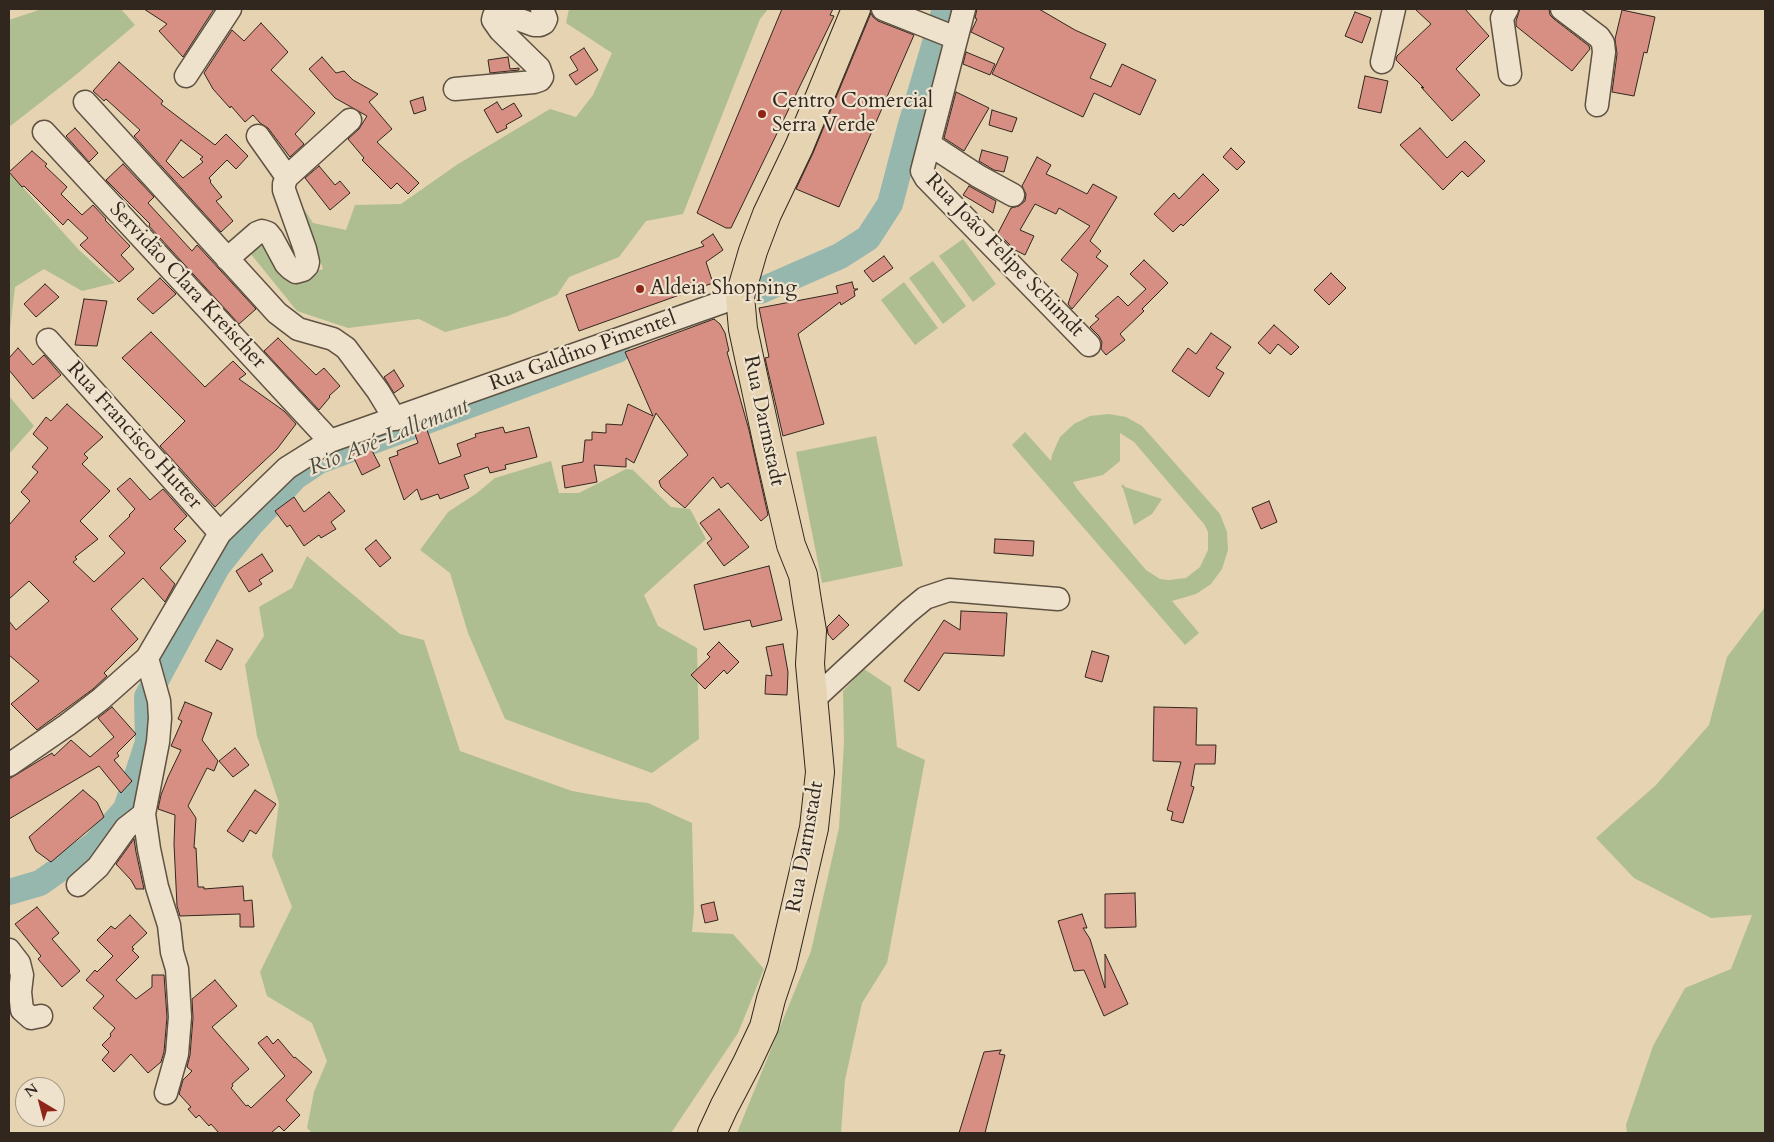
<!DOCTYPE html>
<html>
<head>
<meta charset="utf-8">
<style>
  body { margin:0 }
  #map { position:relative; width:1774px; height:1142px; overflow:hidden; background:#e5d3b1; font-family:Cardo,serif }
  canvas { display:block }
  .frame { position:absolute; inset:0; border:10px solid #32271e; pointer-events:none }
  .north { position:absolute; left:15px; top:1077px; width:50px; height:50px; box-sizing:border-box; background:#eee2cc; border:1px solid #a39786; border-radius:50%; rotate:323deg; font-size:14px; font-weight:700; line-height:20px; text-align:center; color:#32271e }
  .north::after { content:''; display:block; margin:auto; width:18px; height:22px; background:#8f2418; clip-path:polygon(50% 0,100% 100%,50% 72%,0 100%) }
</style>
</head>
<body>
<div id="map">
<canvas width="1774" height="1142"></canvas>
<div class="frame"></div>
<div class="north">N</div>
</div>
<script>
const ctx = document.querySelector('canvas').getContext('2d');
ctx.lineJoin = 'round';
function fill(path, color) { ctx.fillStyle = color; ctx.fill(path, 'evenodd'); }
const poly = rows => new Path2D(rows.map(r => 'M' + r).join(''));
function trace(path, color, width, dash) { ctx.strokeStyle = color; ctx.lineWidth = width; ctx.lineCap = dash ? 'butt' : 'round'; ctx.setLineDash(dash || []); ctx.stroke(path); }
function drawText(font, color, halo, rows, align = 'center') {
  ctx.font = font + ' Cardo,serif'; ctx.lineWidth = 4.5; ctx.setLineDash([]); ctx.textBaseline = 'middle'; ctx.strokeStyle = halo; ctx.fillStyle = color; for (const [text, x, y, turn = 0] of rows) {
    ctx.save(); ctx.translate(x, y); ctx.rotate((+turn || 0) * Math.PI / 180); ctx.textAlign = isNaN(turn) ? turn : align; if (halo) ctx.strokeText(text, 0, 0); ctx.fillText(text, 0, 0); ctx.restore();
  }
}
const green = poly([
  [42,9,121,9,135,25,72,78,9,127,9,20],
  [569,9,768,9,760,19,683,214,646,221,619,257,569,277,557,295,508,316,445,332,419,319,348,328,297,311,246,248,260,238,292,278,323,269,304,209,313,223,346,230,355,205,401,204,458,164,550,109,576,117,593,95,612,53,566,23],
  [9,172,78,249,115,283,82,291,44,269,15,287,9,338],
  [963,239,996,284,973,302,939,256],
  [933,261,966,306,943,324,909,278],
  [904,282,938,328,915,345,881,300],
  [9,396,34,426,9,454],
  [1109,414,1126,417,1142,426,1220,514,1227,532,1228,550,1222,569,1211,584,1196,594,1172,601,1199,633,1185,645,1012,445,1025,432,1051,461,1052,455,1060,437,1074,424,1090,416],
  [1120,433,1134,442,1204,524,1208,532,1208,550,1200,567,1186,578,1169,580,1160,579,1146,570,1077,489,1073,482,1103,475,1120,461],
  [876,436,903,566,822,583,796,452],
  [551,461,559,493,579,493,626,469,633,470,671,507,690,509,706,539,644,595,658,626,697,648,699,739,652,773,505,719,468,633,450,573,420,550,448,512,477,493,495,478],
  [1123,484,1125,487,1162,499,1152,514,1134,525,1123,488,1121,487],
  [307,556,400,634,424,640,460,751,572,791,622,800,648,803,692,823,694,912,692,932,733,934,764,969,738,1033,671,1133,312,1133,307,1128,314,1092,327,1061,312,1023,267,996,260,972,292,907,272,856,279,803,257,736,245,665,264,636,259,607,292,588],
  [1765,607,1765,1133,1627,1133,1626,1125,1653,1046,1685,988,1731,969,1752,915,1711,918,1634,878,1596,838,1656,785,1709,725,1727,657],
  [864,669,891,687,897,747,925,760,887,963,862,1003,845,1080,841,1133,737,1133,811,951,839,828,844,743,843,691]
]);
const river = poly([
  [760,291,840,256,868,238,890,204,910,128,945,9],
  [9,892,40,883,95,844,126,809,148,742,147,697,217,567,252,523,295,477,319,461,617,350]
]);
const building = poly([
  [144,9,214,9,183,57,159,31,167,24,144,9],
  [782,9,833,9,830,15,834,16,731,228,726,228,697,213,782,9],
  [977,9,1039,9,1075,30,1106,44,1090,78,1111,87,1122,64,1156,80,1140,115,1094,93,1083,117,992,74,1004,48,971,32,977,19,975,18,977,9],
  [1415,9,1465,9,1489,36,1456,69,1480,95,1452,121,1421,87,1424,88,1396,60,1397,56,1431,24,1415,9],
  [1520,9,1549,9,1550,15,1554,19,1589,46,1590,49,1572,71,1516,26,1516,21,1520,9],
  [1622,10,1655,17,1647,53,1644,52,1634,96,1612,92,1617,54,1615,39,1622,10],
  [1355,12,1371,18,1362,43,1345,36,1355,12],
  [871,13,873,17,878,21,914,35,839,207,796,189,813,153,871,13],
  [261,23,288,52,271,70,315,113,295,134,304,144,290,157,268,128,260,123,253,115,245,122,231,106,230,108,213,89,204,73,232,30,244,41,261,23],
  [584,48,598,70,576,85,569,75,578,70,570,57,584,48],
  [966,52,995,64,990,75,963,64,966,52],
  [322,57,336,73,344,71,353,80,378,94,369,102,392,129,377,142,419,183,408,194,397,183,391,189,362,160,364,158,348,139,359,129,367,116,335,98,309,69,322,57],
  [508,57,510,69,519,68,519,70,490,73,488,60,508,57],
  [119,62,163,101,161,104,215,145,226,134,248,156,236,169,227,160,209,178,211,181,210,182,222,197,216,201,233,221,221,232,134,136,140,130,106,99,104,101,93,91,119,62],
  [181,140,203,157,200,159,203,162,183,178,166,161,181,140],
  [1365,76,1388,81,1381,113,1358,108,1365,76],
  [956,92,989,108,964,151,944,138,956,92],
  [423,97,426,110,414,114,410,101,423,97],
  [497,102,502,110,514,103,522,116,506,125,507,128,497,133,484,110,497,102],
  [992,110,1017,118,1012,132,989,125,992,110],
  [75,128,98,153,89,162,66,136,75,128],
  [1420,128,1447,158,1465,141,1485,161,1468,177,1462,171,1443,190,1400,145,1420,128],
  [1231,148,1245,162,1237,170,1223,157,1231,148],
  [982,150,1008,157,1004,172,994,170,979,161,982,150],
  [32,151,47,164,45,166,67,187,61,194,82,215,93,205,106,219,105,220,130,246,121,255,134,269,119,282,80,245,88,238,68,219,63,225,24,186,22,187,9,172,32,151],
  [1037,157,1051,165,1046,174,1057,179,1087,194,1093,184,1117,197,1090,241,1101,251,1096,257,1108,266,1072,309,1068,304,1078,274,1061,260,1090,226,1059,208,1056,214,1035,204,1020,230,1034,236,1025,255,1015,250,998,233,1011,208,1019,206,1025,201,1026,194,1022,186,1037,157],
  [123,164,154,197,148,203,192,251,197,245,256,309,239,324,149,226,150,224,106,180,123,164],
  [319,166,335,185,340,181,350,193,330,210,305,178,319,166],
  [1203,174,1219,190,1183,226,1181,224,1173,232,1154,214,1174,193,1179,199,1203,174],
  [969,186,996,201,993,213,963,195,969,186],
  [713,234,723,250,706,262,713,283,579,331,566,295,704,246,701,242,713,234],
  [884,256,893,268,873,282,864,271,884,256],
  [1144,260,1168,283,1142,309,1144,311,1120,334,1125,340,1106,355,1101,349,1102,342,1099,336,1090,327,1099,319,1095,316,1118,296,1128,306,1146,289,1130,274,1144,260],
  [1331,273,1346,288,1329,305,1314,290,1331,273],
  [160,278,176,294,153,314,137,299,160,278],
  [852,282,854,289,858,289,854,291,855,296,841,305,840,302,798,334,824,424,783,436,765,358,769,357,759,308,838,293,836,286,852,282],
  [45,284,59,297,36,317,24,304,45,284],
  [84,299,107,301,97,346,75,345,84,299],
  [714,319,720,324,725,333,729,351,727,352,749,430,768,515,761,521,728,483,721,488,713,477,685,508,673,498,661,487,659,481,688,455,656,413,634,463,626,458,626,467,594,465,597,482,565,488,562,466,583,462,585,440,592,440,592,432,606,433,606,424,622,425,628,404,653,416,625,352,714,319],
  [1274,325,1299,347,1291,355,1278,344,1270,354,1258,343,1274,325],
  [151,332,205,387,233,361,246,374,239,379,284,411,296,424,277,449,215,507,160,446,185,421,122,358,151,332],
  [1211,333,1231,347,1216,368,1224,373,1209,397,1172,371,1188,348,1196,354,1211,333],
  [278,338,316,375,324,368,340,386,329,396,330,397,319,410,264,351,278,338],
  [18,348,33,365,44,355,61,375,33,399,9,370,9,358,18,348],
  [394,370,404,386,394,393,384,377,394,370],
  [67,404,103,437,84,454,88,458,82,464,110,491,80,521,98,539,75,557,77,559,73,562,94,582,125,553,109,536,130,516,129,515,135,509,117,489,130,478,150,500,163,489,187,516,174,529,186,541,160,568,175,584,165,602,143,578,111,609,138,639,104,673,107,676,93,689,37,730,11,704,39,681,9,655,9,621,16,630,49,601,29,581,9,599,9,525,30,501,21,492,38,472,32,467,48,448,33,434,46,417,51,421,67,404],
  [426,427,439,464,461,456,457,444,476,437,475,434,503,427,505,433,529,427,537,457,505,465,506,469,490,473,488,467,464,475,469,488,440,499,438,494,421,500,417,489,404,500,389,458,398,455,397,451,418,443,414,431,426,427],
  [369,445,380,466,362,475,352,454,369,445],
  [329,492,345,511,331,522,336,529,321,538,319,535,304,546,290,525,287,527,275,511,294,497,304,512,329,492],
  [1269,501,1277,522,1261,529,1252,508,1269,501],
  [719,509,749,547,724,566,707,543,712,539,700,523,719,509],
  [995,539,1034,541,1033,556,994,553,995,539],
  [376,540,391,558,380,567,365,549,376,540],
  [262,554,273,571,259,580,262,584,249,592,236,571,262,554],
  [769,566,782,620,752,627,750,620,704,630,694,585,769,566],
  [961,611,1007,613,1004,656,944,653,919,691,904,681,944,620,960,630,961,611],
  [839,615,849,625,833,640,828,634,827,627,839,615],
  [217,640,233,649,221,670,205,661,217,640],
  [719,642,739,662,727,674,724,670,705,689,691,675,710,657,707,654,719,642],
  [783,644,788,672,787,695,765,694,766,675,772,676,766,647,783,644],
  [1092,651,1109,656,1102,682,1085,677,1092,651],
  [185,702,212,713,202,740,218,761,214,771,207,768,188,806,196,818,194,848,196,848,198,887,204,887,204,889,243,886,244,901,252,900,254,927,240,927,240,914,180,916,177,906,174,844,175,815,158,809,161,795,168,777,181,750,171,746,182,721,178,719,185,702],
  [112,707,136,734,117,753,119,756,114,760,132,781,121,793,99,766,9,819,9,779,52,753,54,756,71,740,90,757,114,737,98,718,112,707],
  [1154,707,1197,708,1196,745,1216,745,1215,764,1195,764,1191,786,1194,787,1183,823,1171,820,1173,812,1167,810,1181,762,1153,761,1154,707],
  [235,748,249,765,233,777,219,761,235,748],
  [83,790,97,802,104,817,51,862,36,851,29,837,83,790],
  [255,790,276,804,256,834,250,830,243,842,227,831,255,790],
  [134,839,136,852,144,889,136,889,131,880,116,864,134,839],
  [1135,893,1136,927,1105,928,1105,894,1135,893],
  [714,902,718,920,705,923,701,905,714,902],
  [37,907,59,933,52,939,80,971,62,987,38,959,41,956,15,924,37,907],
  [1082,914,1087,928,1083,928,1090,939,1105,988,1105,954,1128,1004,1104,1016,1084,970,1074,971,1058,921,1082,914],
  [130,915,147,933,132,947,134,949,132,950,139,957,116,980,136,999,152,987,152,975,164,975,167,1017,164,1052,161,1062,148,1073,131,1054,114,1072,102,1060,109,1052,102,1045,111,1036,110,1034,115,1028,93,1008,104,996,86,980,95,970,97,972,113,956,97,940,111,926,115,929,130,915],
  [215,980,237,1006,212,1027,249,1069,232,1084,233,1086,231,1088,246,1106,248,1105,251,1108,285,1076,258,1043,267,1036,273,1044,278,1039,294,1058,295,1057,312,1072,286,1100,300,1115,284,1131,279,1126,271,1133,219,1133,211,1124,209,1126,199,1115,196,1118,188,1109,191,1107,179,1094,183,1080,192,1071,187,1067,190,1055,193,1018,192,999,215,980],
  [1001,1050,999,1054,1005,1055,985,1133,959,1133,984,1052,1001,1050]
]);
const minor = poly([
  [883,9,956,38],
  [964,9,922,171,926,178,1089,345],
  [1507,9,1502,18,1510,74],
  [1562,9,1599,37,1603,43,1604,52,1597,105],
  [1382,62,1394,9],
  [186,76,230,9],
  [455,89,534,82,540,80,542,77,539,68,500,30,493,20,494,16,501,13,534,25,540,25,544,23,546,19,542,9],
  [85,102,277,313,298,329,333,339,346,348,378,391,395,419],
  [44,132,330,441],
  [258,136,287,177],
  [929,144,978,176,1013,195],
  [227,259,257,233,262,231,268,233,272,238,286,264,290,268,296,272,303,270,307,266,308,262,305,249,284,190,284,184,287,177,350,120],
  [48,340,220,533],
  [147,658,159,701,160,718,158,742,144,814,149,849,157,887,169,925,172,952,177,969,180,1017,177,1054,166,1093],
  [814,699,908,612,925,598,949,590,1058,599],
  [9,765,67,725,101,699,147,658,220,533,287,468,330,441,740,296],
  [78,885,98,867,126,828,144,814],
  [9,950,19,963,22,975,20,992,22,1010,31,1018,41,1016]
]);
const major = poly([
  [712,1133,724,1107,747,1063,764,1027,771,999,782,966,814,828,820,772,810,664,812,631,807,601,803,575,791,545,768,445,743,329,740,296,753,251,767,214,799,147,856,9]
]);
const markers = [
  [762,114,5,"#8f2418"],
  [640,289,5,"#8f2418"]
];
const poiNames = [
  ["Centro Comercial",772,102],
  ["Serra Verde",772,126],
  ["Aldeia Shopping",650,289]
];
const streetNames = [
  ["Rua João Felipe Schimdt",1004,256,46],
  ["Servidão Clara Kreischer",187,286,47],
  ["Rua Galdino Pimentel",583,352,-20],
  ["Rua Darmstadt",763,421,78],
  ["Rua Francisco Hutter",134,436,48],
  ["Rua Darmstadt",806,847,-80]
];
const waterNames = [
  ["Rio Avé‐Lallemant",389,438,-22]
];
fill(green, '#afbe90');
trace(river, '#96b7ae', 26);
fill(building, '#d78f83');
trace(building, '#32271e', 1);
trace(minor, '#5f5243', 25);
trace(major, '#32271e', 30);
trace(minor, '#eee2cc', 22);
trace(major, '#e5d3b1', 28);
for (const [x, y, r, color] of markers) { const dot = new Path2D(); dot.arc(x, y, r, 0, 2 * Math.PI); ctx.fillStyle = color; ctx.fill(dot); trace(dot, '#eee2cc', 2); }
drawText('21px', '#32271e', '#eee2cc', poiNames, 'left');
drawText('21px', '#32271e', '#eee2cc', streetNames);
drawText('italic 22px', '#4b4b42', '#eee2cc', waterNames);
</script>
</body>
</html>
